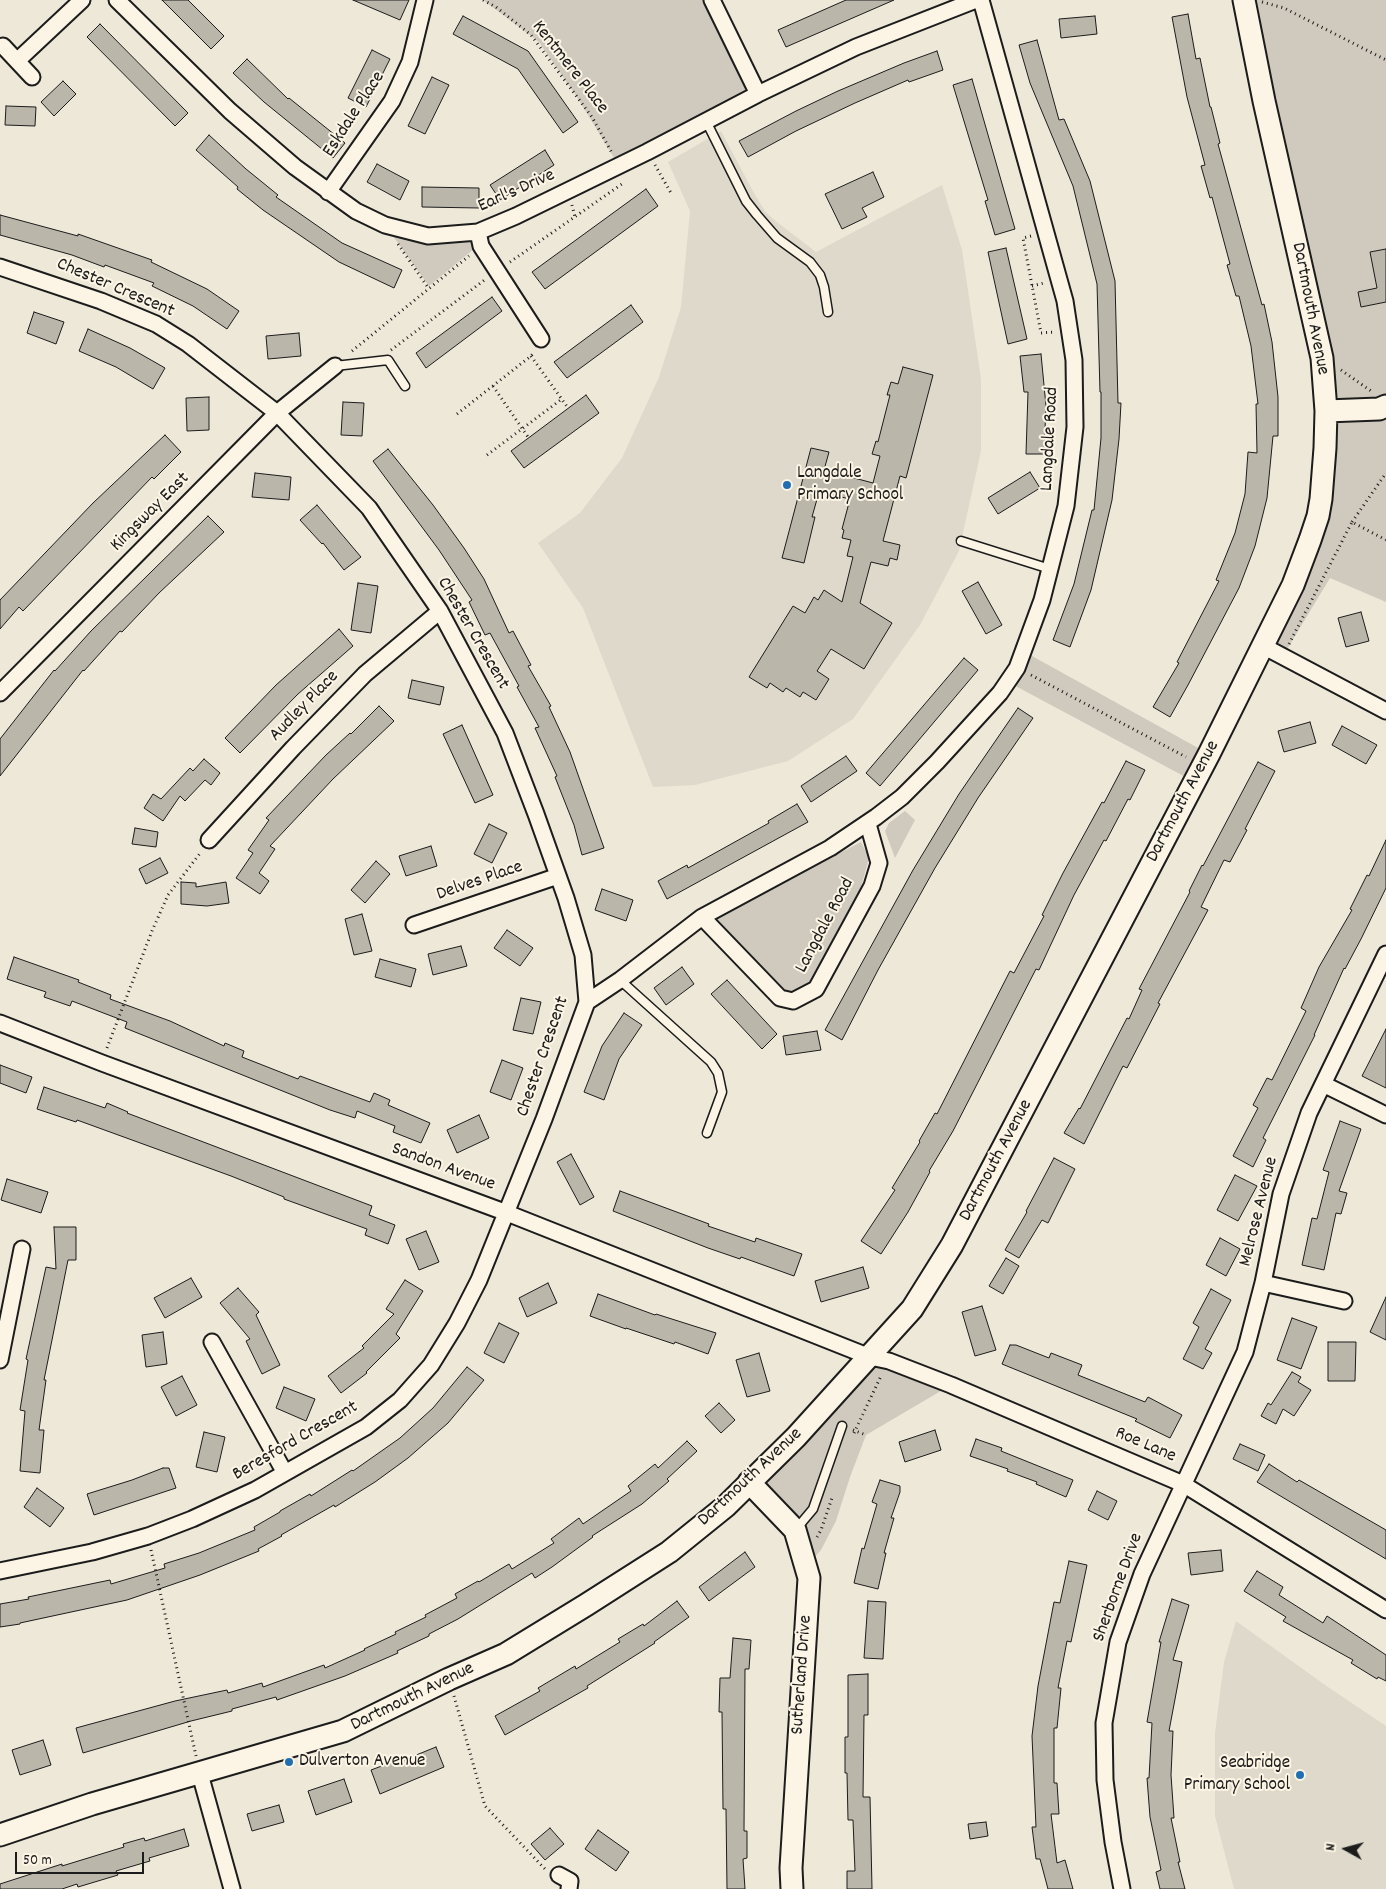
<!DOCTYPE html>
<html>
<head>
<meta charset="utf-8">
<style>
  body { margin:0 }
  #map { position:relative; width:1386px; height:1889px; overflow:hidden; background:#eee8d9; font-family:Dekko,sans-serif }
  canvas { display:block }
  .north { position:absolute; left:1321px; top:1824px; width:50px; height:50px; -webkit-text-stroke:4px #fcf5e5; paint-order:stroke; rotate:277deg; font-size:14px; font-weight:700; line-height:20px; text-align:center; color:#1c1c1c }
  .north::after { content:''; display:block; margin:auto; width:18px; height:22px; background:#1c1c1c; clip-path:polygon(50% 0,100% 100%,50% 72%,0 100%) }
  .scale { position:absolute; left:15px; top:1852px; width:129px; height:22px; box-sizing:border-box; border:2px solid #1c1c1c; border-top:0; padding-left:6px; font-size:15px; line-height:18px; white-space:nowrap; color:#1c1c1c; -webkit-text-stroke:4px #fcf5e5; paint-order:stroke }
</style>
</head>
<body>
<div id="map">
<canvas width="1386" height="1889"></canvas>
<div class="north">N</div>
<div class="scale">50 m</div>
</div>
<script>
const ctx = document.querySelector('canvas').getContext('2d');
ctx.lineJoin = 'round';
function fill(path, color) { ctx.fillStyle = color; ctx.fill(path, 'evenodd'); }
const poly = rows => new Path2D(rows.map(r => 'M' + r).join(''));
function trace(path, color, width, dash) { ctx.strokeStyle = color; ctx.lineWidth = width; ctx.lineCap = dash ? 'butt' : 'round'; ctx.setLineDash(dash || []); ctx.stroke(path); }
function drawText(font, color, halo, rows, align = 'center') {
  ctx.font = font + ' Dekko,sans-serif'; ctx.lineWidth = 4; ctx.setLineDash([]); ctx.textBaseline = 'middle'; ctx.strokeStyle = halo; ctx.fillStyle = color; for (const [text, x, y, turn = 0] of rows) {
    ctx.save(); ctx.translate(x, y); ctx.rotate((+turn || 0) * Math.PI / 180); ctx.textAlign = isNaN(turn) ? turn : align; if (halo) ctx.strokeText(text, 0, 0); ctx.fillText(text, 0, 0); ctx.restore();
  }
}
const built = poly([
  [721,131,755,195,765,211,773,219,816,252,942,185,962,250,981,379,981,451,959,551,920,625,853,719,788,761,695,785,653,787,583,608,538,543,580,513,622,458,659,377,681,307,690,211,668,162],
  [1236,1621,1325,1685,1386,1726,1386,1889,1234,1889,1215,1816,1215,1733,1224,1662]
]);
const green = poly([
  [483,0,712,0,758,94,619,166,577,97,539,42],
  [1244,0,1386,0,1386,602,1330,578,1283,656,1263,646,1310,540,1326,411],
  [385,225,401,229,478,232,475,248,429,286],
  [1023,651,1209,754,1191,780,1010,683],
  [905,811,915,820,895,858,885,831,889,823],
  [861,842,869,858,861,887,806,988,795,993,787,992,781,989,767,974,712,920],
  [870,1357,951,1385,866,1435,850,1477,836,1521,821,1550,807,1566,749,1482]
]);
const building = poly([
  [162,0,188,0,224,36,211,49,162,0],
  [353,0,409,0,400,20,353,0],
  [846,0,894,0,786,47,778,30,846,0],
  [1188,14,1196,59,1200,58,1210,107,1211,107,1220,143,1218,144,1262,305,1264,304,1272,342,1278,397,1278,436,1273,436,1267,498,1255,546,1239,588,1188,685,1170,717,1153,707,1179,663,1177,662,1219,581,1216,580,1235,533,1245,494,1248,452,1257,453,1256,404,1258,404,1251,346,1239,296,1236,296,1227,265,1230,264,1212,197,1210,198,1201,166,1205,165,1187,97,1172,17,1188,14],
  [463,16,528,51,578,122,563,133,518,69,453,34,463,16],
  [1095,16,1097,34,1061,38,1059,19,1095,16],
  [100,24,188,113,175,126,87,37,100,24],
  [1037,40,1059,120,1064,119,1090,181,1115,281,1118,403,1121,403,1119,439,1112,500,1091,590,1070,647,1053,640,1074,584,1092,510,1094,510,1101,438,1101,392,1100,392,1097,284,1073,186,1030,83,1019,45,1037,40],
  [372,50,390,59,366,107,348,98,372,50],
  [937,51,943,70,909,82,908,80,855,103,796,131,748,157,739,141,796,111,838,91,904,63,937,51],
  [247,59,288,99,289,98,345,143,333,158,264,102,233,73,247,59],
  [432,77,449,85,425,134,408,126,432,77],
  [972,79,1015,229,995,235,985,201,988,200,953,85,972,79],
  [63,81,76,94,54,116,41,102,63,81],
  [6,106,36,107,35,126,5,125,6,106],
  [209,135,246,169,278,195,276,197,342,243,402,270,394,288,339,262,263,210,237,189,238,187,196,150,209,135],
  [545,150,554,165,500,200,490,185,545,150],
  [377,164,409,181,400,200,367,182,377,164],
  [873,172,884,197,862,208,867,217,842,229,825,194,873,172],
  [422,187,479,188,479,208,422,207,422,187],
  [646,189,658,206,545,289,532,272,646,189],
  [0,215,78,236,78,234,152,260,151,262,207,289,239,311,227,329,193,306,152,286,154,283,105,265,104,267,72,255,0,235,0,215],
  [1006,248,1027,339,1008,344,988,252,1006,248],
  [1386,249,1386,302,1361,307,1358,292,1377,288,1370,252,1386,249],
  [492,297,502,311,426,368,416,353,492,297],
  [631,305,643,322,567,378,554,362,631,305],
  [34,312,64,322,56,344,27,333,34,312],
  [88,329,130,348,165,368,153,389,116,367,79,351,88,329],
  [299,333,301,356,268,359,266,336,299,333],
  [1041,354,1046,406,1044,454,1026,454,1028,392,1024,392,1020,356,1041,354],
  [903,367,933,375,906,478,900,476,883,541,900,545,897,560,890,558,888,566,871,562,860,603,892,623,864,669,831,649,817,671,829,679,816,700,803,692,800,697,786,688,783,692,770,683,767,688,749,677,793,606,805,613,814,597,818,600,824,590,842,602,853,557,847,556,851,540,842,538,844,530,842,529,850,499,819,492,812,517,815,517,804,563,782,558,811,448,829,452,824,470,873,483,880,456,872,454,876,441,878,442,890,395,887,395,891,382,898,384,903,367],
  [586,395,599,413,524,468,511,451,586,395],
  [209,397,209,430,187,431,186,398,209,397],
  [343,402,364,403,362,436,341,435,343,402],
  [165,435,181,452,154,479,152,477,23,611,19,607,0,629,0,600,93,503,165,435],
  [388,449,433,505,464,548,484,579,509,633,513,631,531,665,528,666,551,706,549,707,570,752,604,848,582,855,574,825,555,777,557,776,535,728,539,727,517,687,519,686,490,633,485,635,469,602,472,600,439,550,373,461,388,449],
  [1030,472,1040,488,998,514,988,498,1030,472],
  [255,473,291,477,289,500,252,497,255,473],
  [317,505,361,557,344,570,323,543,322,544,300,520,317,505],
  [208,516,224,532,159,593,122,632,120,631,84,671,83,670,0,776,0,739,54,670,55,671,91,631,208,516],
  [978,582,1002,625,986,634,962,591,978,582],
  [358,583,378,586,371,633,351,630,358,583],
  [1361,612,1369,641,1346,647,1338,618,1361,612],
  [339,629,353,646,298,694,240,753,225,738,276,685,339,629],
  [964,658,978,670,880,786,866,773,964,658],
  [412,680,444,687,440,705,408,698,412,680],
  [379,706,394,721,333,779,270,846,275,849,259,873,269,881,260,894,236,878,253,853,248,850,269,820,266,818,326,755,350,733,351,734,379,706],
  [1018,708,1033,718,978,798,935,868,878,970,842,1040,825,1030,913,870,959,794,1018,708],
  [1310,722,1316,743,1284,752,1278,731,1310,722],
  [462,725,493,795,475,803,443,734,462,725],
  [1342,726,1377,745,1366,764,1332,745,1342,726],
  [846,756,857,771,811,802,801,786,846,756],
  [204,759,220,773,211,785,205,780,185,801,180,796,163,821,144,808,153,794,161,799,190,768,193,771,204,759],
  [1126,761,1145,770,1130,800,1128,799,1106,841,1104,840,1074,895,1039,970,1036,969,953,1131,929,1171,930,1172,908,1212,881,1254,861,1241,895,1190,892,1188,920,1142,919,1141,935,1113,937,1114,1010,971,1014,973,1044,916,1042,915,1063,873,1102,802,1104,803,1126,761],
  [1258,762,1275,771,1245,829,1247,830,1230,862,1224,860,1201,907,1208,910,1158,1003,1160,1004,1127,1068,1123,1066,1084,1144,1064,1133,1079,1108,1080,1109,1127,1018,1129,1019,1142,990,1139,989,1190,892,1189,891,1202,865,1203,866,1258,762],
  [797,804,808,822,667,899,658,881,687,865,688,868,769,823,768,821,797,804],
  [489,824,507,833,492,863,474,854,489,824],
  [135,828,158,832,156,847,132,844,135,828],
  [1386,840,1386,888,1361,939,1345,969,1344,968,1314,1035,1315,1035,1263,1138,1266,1140,1253,1167,1233,1156,1258,1108,1253,1105,1267,1078,1272,1080,1306,1011,1301,1008,1319,967,1352,910,1350,909,1367,875,1369,876,1386,840],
  [431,846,437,866,406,876,399,856,431,846],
  [160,858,168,873,146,884,139,869,160,858],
  [376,861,390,874,365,903,351,890,376,861],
  [181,882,196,883,196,887,226,882,229,903,207,906,181,904,181,882],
  [602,889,633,900,626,921,595,910,602,889],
  [362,914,372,951,354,955,345,919,362,914],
  [507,930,533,948,520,966,494,948,507,930],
  [461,946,467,966,433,975,428,954,461,946],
  [14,957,79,980,78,982,111,995,110,999,170,1021,224,1046,225,1043,244,1051,242,1057,298,1079,300,1076,370,1102,374,1093,390,1100,388,1105,430,1123,421,1143,393,1132,395,1126,357,1111,355,1118,330,1110,125,1028,127,1022,72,1001,70,1006,44,997,46,992,7,979,14,957],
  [380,959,416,969,411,987,375,977,380,959],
  [682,967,694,984,666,1005,654,988,682,967],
  [727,980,777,1034,762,1049,711,994,727,980],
  [521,998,541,1002,533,1034,513,1030,521,998],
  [624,1013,642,1025,619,1059,604,1100,584,1092,602,1046,624,1013],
  [1386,1029,1386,1088,1362,1076,1386,1029],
  [817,1031,821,1050,786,1055,783,1036,817,1031],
  [502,1060,523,1068,511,1100,490,1092,502,1060],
  [0,1065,32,1077,26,1093,0,1083,0,1065],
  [44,1087,105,1108,107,1103,128,1112,127,1113,372,1206,369,1215,395,1225,388,1244,365,1235,367,1229,284,1199,284,1197,231,1176,77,1120,76,1122,37,1109,44,1087],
  [479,1115,489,1138,457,1153,447,1130,479,1115],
  [1340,1121,1361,1129,1339,1191,1347,1193,1341,1214,1336,1213,1324,1270,1302,1265,1312,1218,1317,1219,1329,1172,1323,1170,1340,1121],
  [571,1154,594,1197,580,1205,557,1162,571,1154],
  [1054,1158,1075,1169,1048,1223,1042,1220,1019,1258,1005,1250,1027,1212,1026,1211,1054,1158],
  [1235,1175,1257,1186,1238,1221,1217,1210,1235,1175],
  [7,1179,48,1192,41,1213,1,1200,7,1179],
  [620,1191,709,1224,708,1226,755,1242,756,1238,802,1254,794,1276,741,1257,740,1259,708,1248,613,1211,620,1191],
  [54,1227,76,1227,76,1260,68,1260,44,1380,46,1380,39,1430,44,1430,40,1473,20,1471,25,1411,20,1410,28,1360,26,1359,46,1267,56,1269,54,1227],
  [426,1231,439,1262,419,1270,406,1239,426,1231],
  [1220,1238,1240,1249,1226,1276,1206,1265,1220,1238],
  [1006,1258,1019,1266,1003,1294,989,1286,1006,1258],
  [863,1267,869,1288,821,1302,815,1281,863,1267],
  [191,1278,202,1297,165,1318,154,1298,191,1278],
  [405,1280,423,1291,396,1334,400,1338,366,1372,367,1373,341,1393,328,1376,364,1348,362,1346,394,1314,386,1309,405,1280],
  [548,1283,557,1303,527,1317,519,1298,548,1283],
  [238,1288,259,1312,256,1315,280,1365,262,1374,246,1341,250,1339,220,1303,238,1288],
  [1211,1289,1231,1300,1205,1349,1212,1353,1203,1369,1183,1359,1199,1327,1193,1323,1211,1289],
  [598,1294,655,1315,656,1314,716,1333,708,1354,675,1342,674,1344,626,1328,626,1329,590,1316,598,1294],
  [1386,1297,1386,1340,1370,1332,1386,1297],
  [982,1306,996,1350,975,1356,962,1312,982,1306],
  [1292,1318,1317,1327,1301,1369,1277,1360,1292,1318],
  [499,1323,519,1333,504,1363,484,1353,499,1323],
  [163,1332,167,1364,146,1367,142,1335,163,1332],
  [1328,1342,1356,1342,1355,1381,1328,1381,1328,1342],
  [1010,1345,1016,1345,1049,1358,1051,1353,1082,1365,1078,1375,1145,1402,1148,1397,1182,1415,1170,1438,1135,1421,1137,1419,1002,1364,1010,1345],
  [759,1353,770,1391,747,1397,736,1360,759,1353],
  [467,1367,484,1380,448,1423,408,1458,375,1482,335,1507,334,1505,281,1535,282,1536,258,1549,259,1551,200,1575,127,1600,20,1623,20,1624,0,1627,0,1604,29,1599,28,1597,110,1580,111,1584,165,1568,164,1564,199,1553,255,1530,254,1527,280,1512,280,1511,310,1494,311,1496,352,1470,353,1471,400,1438,433,1408,467,1367],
  [1292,1372,1301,1377,1298,1382,1311,1390,1294,1416,1283,1409,1276,1424,1261,1416,1268,1403,1271,1405,1292,1372],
  [182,1376,197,1405,176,1416,161,1387,182,1376],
  [284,1387,315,1399,306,1421,276,1408,284,1387],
  [719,1403,735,1420,721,1433,705,1416,719,1403],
  [935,1430,941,1450,905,1462,899,1442,935,1430],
  [204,1432,225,1437,217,1472,196,1467,204,1432],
  [976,1439,1002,1448,1001,1451,1073,1480,1066,1497,1036,1484,1037,1482,1007,1471,1008,1469,970,1456,976,1439],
  [687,1441,697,1451,667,1479,669,1481,642,1504,592,1536,593,1537,552,1567,535,1578,532,1573,458,1619,429,1634,429,1636,397,1651,398,1653,345,1676,277,1700,276,1697,232,1709,232,1711,191,1721,83,1753,76,1728,175,1701,227,1690,228,1693,262,1683,263,1687,324,1665,325,1668,365,1650,364,1649,396,1634,395,1632,426,1617,425,1615,457,1598,455,1594,478,1581,479,1582,509,1564,512,1569,554,1543,551,1539,579,1518,583,1524,631,1491,628,1486,655,1464,658,1468,687,1441],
  [1240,1444,1265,1455,1258,1471,1233,1459,1240,1444],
  [1269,1464,1297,1482,1299,1480,1386,1530,1386,1559,1257,1482,1269,1464],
  [163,1468,169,1468,176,1488,94,1515,87,1494,132,1480,163,1468],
  [880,1480,900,1486,900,1492,891,1518,894,1518,884,1553,886,1553,878,1589,854,1583,862,1548,864,1549,877,1504,872,1502,880,1480],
  [37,1488,64,1508,50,1527,24,1507,37,1488],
  [1097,1491,1117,1501,1108,1520,1088,1510,1097,1491],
  [1221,1550,1223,1571,1191,1575,1188,1553,1221,1550],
  [745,1552,755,1567,709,1601,699,1587,745,1552],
  [1069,1561,1087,1565,1071,1642,1067,1641,1058,1688,1061,1688,1057,1728,1054,1728,1054,1783,1057,1783,1059,1814,1051,1814,1057,1863,1065,1860,1073,1889,1048,1889,1040,1859,1036,1859,1032,1827,1036,1827,1032,1736,1038,1686,1054,1602,1060,1603,1069,1561],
  [1257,1571,1283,1587,1279,1595,1323,1623,1327,1616,1386,1655,1386,1681,1378,1677,1377,1679,1351,1663,1353,1660,1283,1621,1286,1617,1244,1591,1257,1571],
  [1172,1599,1189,1605,1173,1660,1182,1662,1169,1731,1173,1731,1171,1775,1174,1818,1171,1818,1180,1862,1178,1862,1185,1889,1160,1889,1156,1872,1161,1870,1150,1817,1147,1778,1149,1778,1152,1723,1147,1722,1161,1642,1159,1642,1172,1599],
  [677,1601,689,1617,654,1642,655,1643,587,1686,588,1688,505,1735,495,1716,540,1691,538,1688,575,1666,576,1669,620,1642,618,1639,643,1624,644,1626,677,1601],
  [868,1601,886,1602,883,1659,864,1658,868,1601],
  [733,1638,751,1640,749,1669,745,1669,744,1831,747,1831,747,1858,743,1859,745,1889,727,1889,726,1809,723,1809,722,1712,719,1712,720,1678,730,1678,733,1638],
  [868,1674,868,1715,864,1715,863,1797,870,1797,872,1889,847,1889,847,1871,855,1871,853,1820,848,1820,847,1773,845,1773,845,1737,848,1737,848,1675,868,1674],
  [43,1740,51,1765,20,1775,12,1750,43,1740],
  [436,1747,444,1767,380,1794,371,1770,398,1760,399,1762,436,1747],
  [344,1779,352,1802,316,1815,308,1791,344,1779],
  [279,1805,284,1822,252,1831,247,1814,279,1805],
  [986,1822,988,1836,970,1839,968,1824,986,1822],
  [550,1828,564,1844,545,1860,531,1844,550,1828],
  [184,1829,189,1846,149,1858,150,1861,116,1871,118,1875,78,1887,77,1884,62,1889,0,1889,0,1884,62,1864,62,1866,124,1847,123,1844,144,1838,145,1841,184,1829],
  [598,1830,629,1852,616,1871,585,1849,598,1830]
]);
const path = poly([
  [483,0,496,7,531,35,592,117,612,153],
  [1262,2,1284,8,1386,60],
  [655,165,671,193],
  [572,205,575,217],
  [1031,236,1023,238,1041,333,1054,332],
  [398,244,429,289],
  [510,262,622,184],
  [1032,286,1044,283],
  [391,350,486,279],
  [352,351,469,256],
  [531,356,568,408],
  [1341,370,1371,391],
  [493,386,528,437],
  [457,414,531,356,534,352],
  [487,455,562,399],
  [1352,522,1386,473],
  [1289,644,1352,522,1386,540],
  [1031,675,1186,757],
  [107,1048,152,931,168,895,201,852],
  [853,1430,866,1435],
  [854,1433,881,1376],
  [817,1537,821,1530,832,1498],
  [151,1550,196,1756],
  [454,1696,485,1806,545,1869]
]);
const lane = poly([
  [706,121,746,201,757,215,777,238,810,262,820,275,824,287,828,312],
  [335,366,388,360,405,386],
  [961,541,1050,569],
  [620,980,711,1062,718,1073,722,1092,707,1133],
  [797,1528,813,1509,842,1426]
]);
const street = poly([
  [117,0,230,111,295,167,356,211,385,225,428,236,478,232,516,216,647,152,758,94,856,47,976,0],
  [712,0,758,94],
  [3,46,32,77],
  [18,60,82,0],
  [328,192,392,101,410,62,425,0],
  [478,232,481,246,541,339],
  [0,267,101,301,156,324,188,344,277,413,369,508,440,611,505,733,536,814,566,898,583,955,587,1002,544,1119,479,1280,457,1323,431,1365,400,1400,366,1427,255,1490,192,1519,148,1536,92,1552,0,1571],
  [1263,646,1386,711],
  [0,693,277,413,335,366],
  [209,840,293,748,365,674,440,611],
  [702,917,780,998,793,1001,816,989,872,886,879,863,868,824],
  [414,925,558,876],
  [587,1002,620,980,702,917,830,848,876,817,902,797,937,762,1000,693,1017,668,1042,600,1066,506,1075,427,1074,360,1065,301,981,0],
  [0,1023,102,1063,507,1213,870,1357,889,1361,951,1385,1183,1484,1386,1610],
  [1323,1084,1386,1115],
  [1263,1283,1344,1301],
  [212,1342,285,1473],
  [0,1360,22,1249],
  [200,1774,232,1889],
  [559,1875,570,1881,569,1889],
  [1122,1889,1113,1842,1105,1780,1104,1723,1118,1642,1142,1574,1245,1352,1263,1283,1281,1194,1309,1113,1386,954]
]);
const secondary = poly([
  [1326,411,1379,409,1386,406],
  [749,1482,795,1530,809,1578,791,1868,792,1889],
  [0,1835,92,1804,343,1731,449,1679,506,1654,586,1605,669,1552,726,1506,796,1437,912,1309,952,1245,1209,754,1293,585,1310,540,1318,516,1321,499,1325,448,1326,411,1322,358,1264,101,1244,0]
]);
const markers = [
  [787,485,5,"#1f6fb2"],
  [289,1762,5,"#1f6fb2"],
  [1300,1775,5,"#1f6fb2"]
];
const streetNames = [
  ["Kentmere Place",569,68,52],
  ["Eskdale Place",355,115,-57],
  ["Earl's Drive",517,192,-24],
  ["Chester Crescent",115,289,23],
  ["Dartmouth Avenue",1309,309,79],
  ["Langdale Road",1051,439,-87],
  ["Kingsway East",151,513,-45],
  ["Chester Crescent",472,634,60],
  ["Audley Place",305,707,-46],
  ["Dartmouth Avenue",1184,802,-62],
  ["Delves Place",480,882,-19],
  ["Langdale Road",826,926,-62],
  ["Chester Crescent",544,1057,-71],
  ["Dartmouth Avenue",997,1161,-62],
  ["Sandon Avenue",443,1168,20],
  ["Melrose Avenue",1260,1212,-76],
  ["Beresford Crescent",296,1442,-30],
  ["Roe Lane",1145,1446,23],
  ["Dartmouth Avenue",751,1478,-43],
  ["Sherborne Drive",1119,1588,-70],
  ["Sutherland Drive",803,1675,-86],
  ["Dartmouth Avenue",413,1698,-26]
];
const poiNames = [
  ["Langdale",797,474],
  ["Primary School",797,496],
  ["Dulverton Avenue",299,1762],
  ["Seabridge",1290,1764,"right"],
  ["Primary School",1290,1786,"right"]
];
fill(built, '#ded9cb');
fill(green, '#cfcabd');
fill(building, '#bab6aa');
trace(building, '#1c1c1c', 1);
trace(lane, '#1c1c1c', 11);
trace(street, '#1c1c1c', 19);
trace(secondary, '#1c1c1c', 25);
trace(path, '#1c1c1c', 3, [1, 4]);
trace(lane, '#fcf5e5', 8);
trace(street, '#fcf5e5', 15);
trace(secondary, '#fcf5e5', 21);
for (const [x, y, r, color] of markers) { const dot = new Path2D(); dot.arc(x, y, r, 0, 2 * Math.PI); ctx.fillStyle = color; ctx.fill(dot); trace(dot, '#fcf5e5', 2); }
drawText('19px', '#1c1c1c', '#fcf5e5', streetNames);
drawText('19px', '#1c1c1c', '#fcf5e5', poiNames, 'left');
</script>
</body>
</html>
